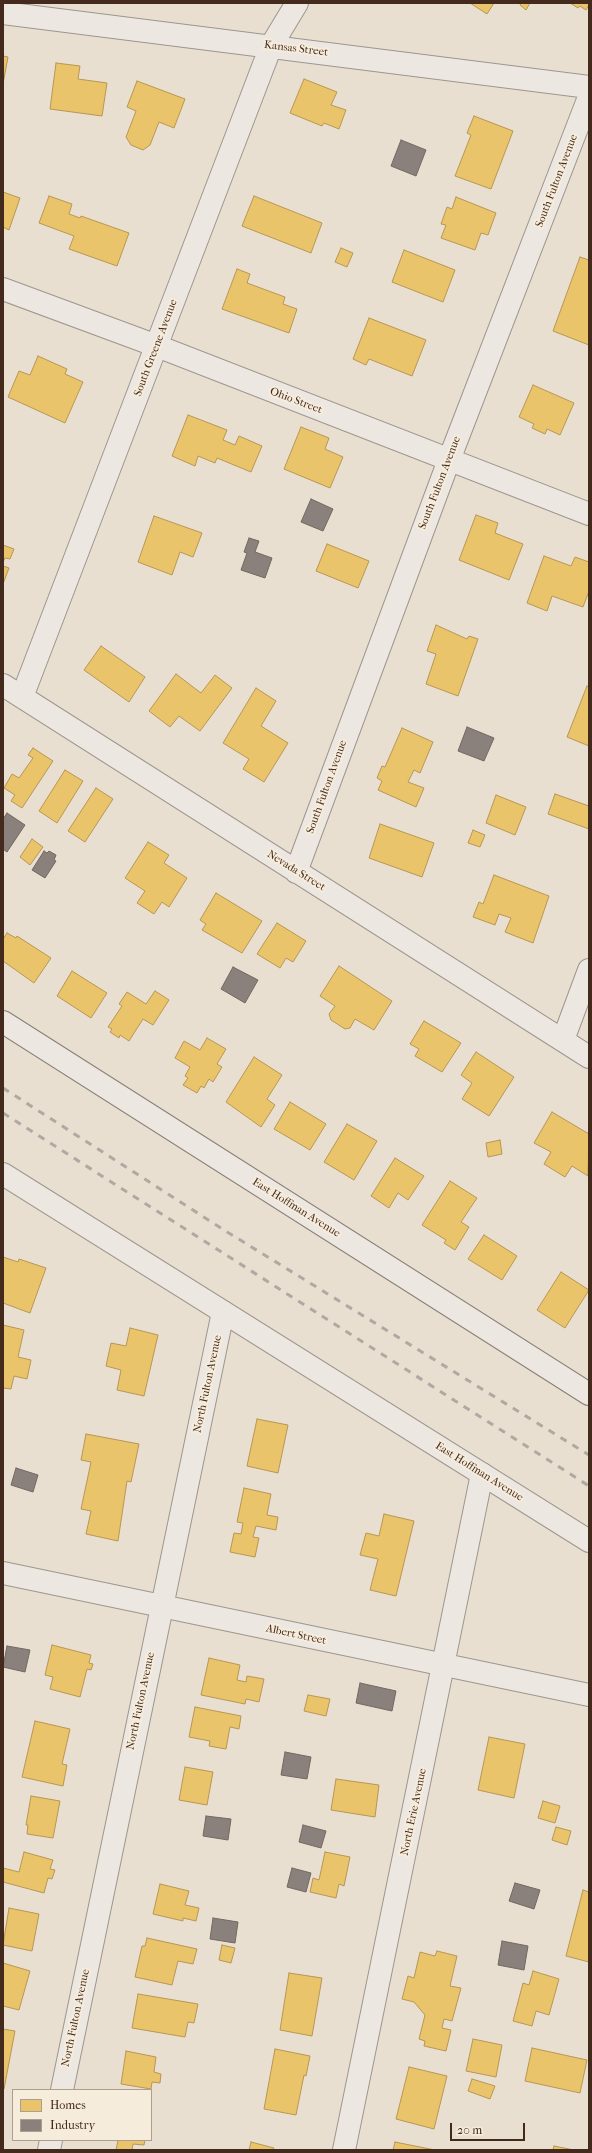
<!DOCTYPE html>
<html>
<head>
<meta charset="utf-8">
<style>
  body { margin:0 }
  #map { position:relative; width:592px; height:2153px; overflow:hidden; background:#e8dfd1; font-family:"IM FELL French Canon",serif }
  canvas { display:block }
  .frame { position:absolute; inset:0; border:4px solid #442a1d; pointer-events:none }
  .legend { position:absolute; left:12px; top:2089px; width:140px; height:52px; box-sizing:border-box; background:#f6ecdb; border:1px solid #af9e8f; margin:0; padding:5px 7px; list-style:none; font-size:12px; color:#442a1d }
  .legend li { display:flex; align-items:center; gap:8px; height:20px }
  .legend b { width:20px; border:1px solid #af9e8f }
  .scale { position:absolute; left:450px; top:2123px; width:75px; height:18px; box-sizing:border-box; border:2px solid #442a1d; border-top:0; padding-left:5px; font-size:12px; line-height:14px; white-space:nowrap; color:#442a1d; -webkit-text-stroke:3px #f6ecdb; paint-order:stroke }
</style>
</head>
<body>
<div id="map">
<canvas width="592" height="2153"></canvas>
<div class="frame"></div>
<ul class="legend">
<li><b style="height:11px;background:#e9c46a"></b>Homes</li>
<li><b style="height:11px;background:#8a817c"></b>Industry</li>
</ul>
<div class="scale">20 m</div>
</div>
<script>
const ctx = document.querySelector('canvas').getContext('2d');
ctx.lineJoin = 'round';
function fill(path, color) { ctx.fillStyle = color; ctx.fill(path, 'evenodd'); }
const poly = rows => new Path2D(rows.map(r => 'M' + r).join(''));
function trace(path, color, width, dash) { ctx.strokeStyle = color; ctx.lineWidth = width; ctx.lineCap = dash ? 'butt' : 'round'; ctx.setLineDash(dash || []); ctx.stroke(path); }
function drawText(font, color, halo, rows, align = 'center') {
  ctx.font = font + ' "IM FELL French Canon",serif'; ctx.lineWidth = 4; ctx.setLineDash([]); ctx.textBaseline = 'middle'; ctx.strokeStyle = halo; ctx.fillStyle = color; for (const [text, x, y, turn = 0] of rows) {
    ctx.save(); ctx.translate(x, y); ctx.rotate((+turn || 0) * Math.PI / 180); ctx.textAlign = isNaN(turn) ? turn : align; if (halo) ctx.strokeText(text, 0, 0); ctx.fillText(text, 0, 0); ctx.restore();
  }
}
const homes = poly([
  [470,3,494,3,487,14,470,3],
  [521,3,530,3,526,10,520,5,521,3],
  [570,3,589,3,589,5,586,10,580,6,578,8,570,3],
  [3,56,8,57,3,84,3,56],
  [56,63,80,66,78,79,107,83,102,116,50,109,56,63],
  [304,79,337,92,331,105,346,110,339,129,324,123,322,126,290,113,304,79],
  [137,81,185,99,174,128,159,122,150,145,143,150,131,145,126,137,136,111,127,107,137,81],
  [474,116,513,131,491,189,455,176,471,135,467,133,474,116],
  [3,192,20,198,9,230,3,227,3,192],
  [49,196,72,204,69,214,80,218,81,216,129,233,117,266,69,249,74,236,39,223,49,196],
  [254,196,322,223,311,253,242,226,254,196],
  [456,197,496,213,488,235,481,233,475,250,441,238,446,225,441,224,447,207,452,209,456,197],
  [341,248,353,253,347,267,335,262,341,248],
  [404,250,455,270,443,302,392,282,404,250],
  [580,257,589,260,589,345,553,331,580,257],
  [237,269,250,274,247,283,285,297,283,304,297,309,289,333,222,309,237,269],
  [369,318,426,340,412,376,369,359,366,365,353,359,369,318],
  [38,356,67,369,65,374,83,382,65,423,8,397,19,371,30,375,38,356],
  [533,385,574,403,560,435,547,429,545,434,532,428,534,424,519,417,533,385],
  [188,415,227,430,223,440,235,445,239,436,262,446,251,472,217,458,215,463,198,456,195,466,172,456,188,415],
  [301,427,329,438,325,449,343,457,330,488,284,469,301,427],
  [476,515,498,523,495,533,523,544,509,580,459,560,476,515],
  [154,516,202,533,193,557,180,552,172,575,138,562,154,516],
  [327,544,369,561,358,588,316,571,327,544],
  [3,545,14,549,10,559,5,558,3,562,3,545],
  [544,556,571,566,575,557,589,562,589,591,583,607,552,596,547,611,527,603,544,556],
  [3,566,9,568,3,584,3,566],
  [436,625,467,639,469,636,478,639,458,696,426,684,436,654,427,651,436,625],
  [101,646,145,677,129,702,84,670,101,646],
  [176,674,201,693,215,675,232,688,200,731,179,716,170,727,149,711,176,674],
  [587,686,589,687,589,746,567,737,587,686],
  [256,688,276,701,261,726,288,743,264,782,243,769,249,759,223,743,256,688],
  [402,728,433,742,420,773,414,770,408,782,424,788,416,807,378,790,382,781,377,778,382,766,385,767,402,728],
  [33,748,53,761,22,808,11,801,15,795,4,788,12,774,19,778,33,758,28,755,33,748],
  [65,770,83,781,57,823,39,811,65,770],
  [96,788,113,799,85,842,68,831,96,788],
  [555,794,589,806,589,829,548,814,555,794],
  [496,795,526,807,515,835,486,823,496,795],
  [380,824,434,843,422,877,369,858,380,824],
  [473,830,485,835,480,847,468,843,473,830],
  [32,839,43,847,30,865,20,857,32,839],
  [148,842,169,855,164,863,187,878,169,907,162,902,154,914,137,903,145,891,125,878,148,842],
  [494,875,549,896,533,943,505,932,511,918,499,914,495,925,473,917,479,902,483,904,494,875],
  [216,893,262,921,242,953,202,930,206,924,200,920,216,893],
  [277,923,306,941,293,962,286,958,280,968,257,954,277,923],
  [7,933,16,938,17,936,51,958,34,983,3,961,3,939,7,933],
  [339,966,392,1001,374,1030,355,1019,350,1028,345,1029,331,1020,329,1014,335,1006,320,996,339,966],
  [72,971,107,993,91,1018,57,996,72,971],
  [155,991,169,1000,153,1025,143,1019,129,1041,120,1035,119,1038,110,1032,112,1029,108,1027,122,1006,119,1004,127,992,146,1004,155,991],
  [424,1021,461,1043,442,1072,415,1056,419,1049,410,1044,424,1021],
  [207,1038,226,1049,217,1064,222,1067,213,1082,209,1079,204,1088,201,1086,197,1093,183,1085,188,1078,185,1076,190,1067,175,1058,184,1041,200,1050,207,1038],
  [476,1052,514,1077,489,1116,462,1099,472,1083,461,1075,476,1052],
  [254,1057,282,1075,267,1099,275,1105,261,1127,226,1102,254,1057],
  [290,1102,326,1124,310,1150,274,1129,290,1102],
  [552,1112,589,1134,588,1176,572,1166,565,1177,544,1164,551,1152,534,1143,552,1112],
  [347,1124,377,1141,354,1180,324,1162,347,1124],
  [500,1140,502,1154,488,1157,486,1143,500,1140],
  [395,1158,424,1176,408,1200,398,1193,389,1208,371,1196,395,1158],
  [450,1181,477,1198,461,1222,469,1227,455,1250,444,1243,446,1240,422,1225,450,1181],
  [484,1235,517,1256,502,1280,468,1259,484,1235],
  [3,1257,18,1262,19,1259,46,1268,30,1313,3,1303,3,1257],
  [561,1272,589,1290,565,1328,537,1310,561,1272],
  [3,1325,24,1330,18,1357,31,1360,27,1379,14,1376,11,1389,3,1388,3,1325],
  [130,1328,158,1335,144,1396,117,1390,121,1370,106,1366,111,1343,126,1346,130,1328],
  [257,1419,288,1425,278,1473,247,1466,257,1419],
  [86,1434,139,1444,131,1482,127,1481,118,1541,86,1534,91,1511,81,1509,91,1462,81,1460,86,1434],
  [244,1488,271,1494,267,1515,278,1517,276,1530,256,1526,253,1537,259,1538,255,1557,230,1552,234,1533,241,1534,243,1523,237,1522,244,1488],
  [384,1514,414,1521,396,1596,370,1590,378,1559,360,1555,366,1533,379,1536,384,1514],
  [52,1645,91,1655,89,1663,93,1664,91,1670,87,1669,80,1697,50,1689,53,1677,45,1675,52,1645],
  [209,1658,240,1665,237,1680,246,1682,247,1676,264,1679,259,1702,246,1699,245,1704,201,1695,209,1658],
  [308,1695,330,1699,326,1716,304,1711,308,1695],
  [195,1707,241,1716,239,1729,230,1727,226,1749,209,1746,210,1741,189,1737,195,1707],
  [35,1721,70,1729,62,1764,67,1765,63,1786,22,1777,35,1721],
  [489,1737,525,1744,514,1798,478,1790,489,1737],
  [185,1767,213,1772,207,1805,179,1800,185,1767],
  [336,1779,379,1785,375,1817,331,1810,336,1779],
  [31,1796,60,1801,53,1838,27,1834,28,1825,26,1825,31,1796],
  [543,1801,560,1806,555,1823,538,1818,543,1801],
  [556,1827,571,1831,567,1845,552,1840,556,1827],
  [24,1852,53,1860,50,1869,55,1870,52,1879,48,1878,44,1893,3,1882,3,1868,19,1872,24,1852],
  [325,1852,350,1857,344,1886,339,1884,336,1898,310,1892,313,1878,319,1880,325,1852],
  [160,1884,189,1891,185,1905,199,1908,196,1921,183,1918,183,1921,153,1914,160,1884],
  [583,1890,589,1892,589,1962,566,1956,583,1890],
  [9,1908,39,1914,32,1951,3,1945,9,1908],
  [147,1938,197,1949,193,1964,178,1961,172,1985,135,1977,142,1946,145,1946,147,1938],
  [222,1945,235,1948,231,1963,219,1960,222,1945],
  [437,1951,457,1956,450,1986,461,1988,452,2021,444,2019,442,2028,451,2030,446,2051,424,2046,425,2041,419,2039,425,2015,414,2002,402,1999,408,1976,414,1978,420,1952,435,1956,437,1951],
  [3,1963,30,1971,19,2010,3,2006,3,1963],
  [533,1971,559,1979,549,2015,536,2011,532,2026,513,2021,523,1983,529,1985,533,1971],
  [289,1973,322,1978,312,2036,280,2030,289,1973],
  [138,1994,198,2004,194,2023,188,2022,185,2037,132,2028,138,1994],
  [3,2029,15,2031,4,2089,3,2089,3,2029],
  [473,2039,502,2045,496,2077,466,2071,473,2039],
  [532,2048,587,2060,580,2093,525,2081,532,2048],
  [275,2049,310,2056,306,2076,304,2075,296,2115,264,2109,275,2049],
  [126,2051,156,2057,154,2072,161,2074,160,2083,152,2082,151,2089,121,2084,126,2051],
  [409,2067,447,2076,434,2129,396,2119,409,2067],
  [472,2079,495,2086,490,2099,468,2091,472,2079],
  [118,2140,145,2140,144,2145,133,2144,132,2150,116,2150,118,2140],
  [251,2142,274,2148,273,2150,249,2150,251,2142],
  [395,2142,435,2150,393,2150,395,2142],
  [554,2146,574,2150,553,2150,554,2146]
]);
const industry = poly([
  [401,140,426,150,416,176,391,166,401,140],
  [311,499,333,509,323,531,301,522,311,499],
  [249,538,259,541,255,552,272,558,265,578,241,570,247,553,244,552,249,538],
  [467,727,494,738,484,761,458,751,467,727],
  [7,813,25,825,7,852,3,849,3,819,7,813],
  [44,851,47,853,49,851,56,855,54,860,56,861,45,878,32,870,44,851],
  [233,967,258,980,245,1003,221,989,233,967],
  [16,1468,38,1475,33,1492,11,1485,16,1468],
  [7,1646,30,1650,25,1672,3,1667,7,1646],
  [360,1683,396,1691,392,1711,356,1703,360,1683],
  [285,1752,311,1757,307,1779,281,1775,285,1752],
  [206,1816,231,1819,228,1840,203,1836,206,1816],
  [303,1825,326,1831,321,1848,299,1842,303,1825],
  [292,1868,311,1873,306,1892,287,1887,292,1868],
  [515,1883,540,1890,534,1909,509,1901,515,1883],
  [213,1918,238,1922,235,1943,210,1939,213,1918],
  [502,1941,528,1946,524,1970,498,1965,502,1941]
]);
const minor = poly([
  [3,13,589,87],
  [3,289,157,346,589,514],
  [3,685,589,1057],
  [22,697,271,46,297,3],
  [296,872,449,460,589,97],
  [563,1040,589,970],
  [3,1573,589,1695],
  [62,2090,223,1312],
  [49,2150,51,2140],
  [344,2150,482,1474]
]);
const tertiary = poly([
  [3,1174,589,1541]
]);
const secondary = poly([
  [3,1022,589,1394]
]);
const rail = poly([
  [3,1088,224,1230,589,1455],
  [3,1113,589,1486]
]);
const streetNames = [
  ["Kansas Street",296,49,7],
  ["South Fulton Avenue",557,181,-69],
  ["South Greene Avenue",156,348,-69],
  ["Ohio Street",296,401,21],
  ["South Fulton Avenue",440,483,-69],
  ["South Fulton Avenue",327,787,-70],
  ["Nevada Street",296,871,32],
  ["East Hoffman Avenue",296,1208,32],
  ["North Fulton Avenue",208,1384,-78],
  ["East Hoffman Avenue",479,1472,32],
  ["Albert Street",296,1635,12],
  ["North Fulton Avenue",141,1701,-78],
  ["North Erie Avenue",414,1812,-78],
  ["North Fulton Avenue",76,2018,-78]
];
fill(homes, '#e9c46a');
trace(homes, '#b89653', 1);
fill(industry, '#8a817c');
trace(industry, '#756760', 1);
trace(minor, '#9e968d', 24);
trace(tertiary, '#9e968d', 24);
trace(secondary, '#877e75', 24);
trace(minor, '#ece8e1', 22);
trace(tertiary, '#ece8e1', 22);
trace(secondary, '#ece8e1', 22);
trace(rail, '#afa9a1', 3, [7, 7]);
drawText('11px', '#442a1d', '#f6ecdb', streetNames);
</script>
</body>
</html>
